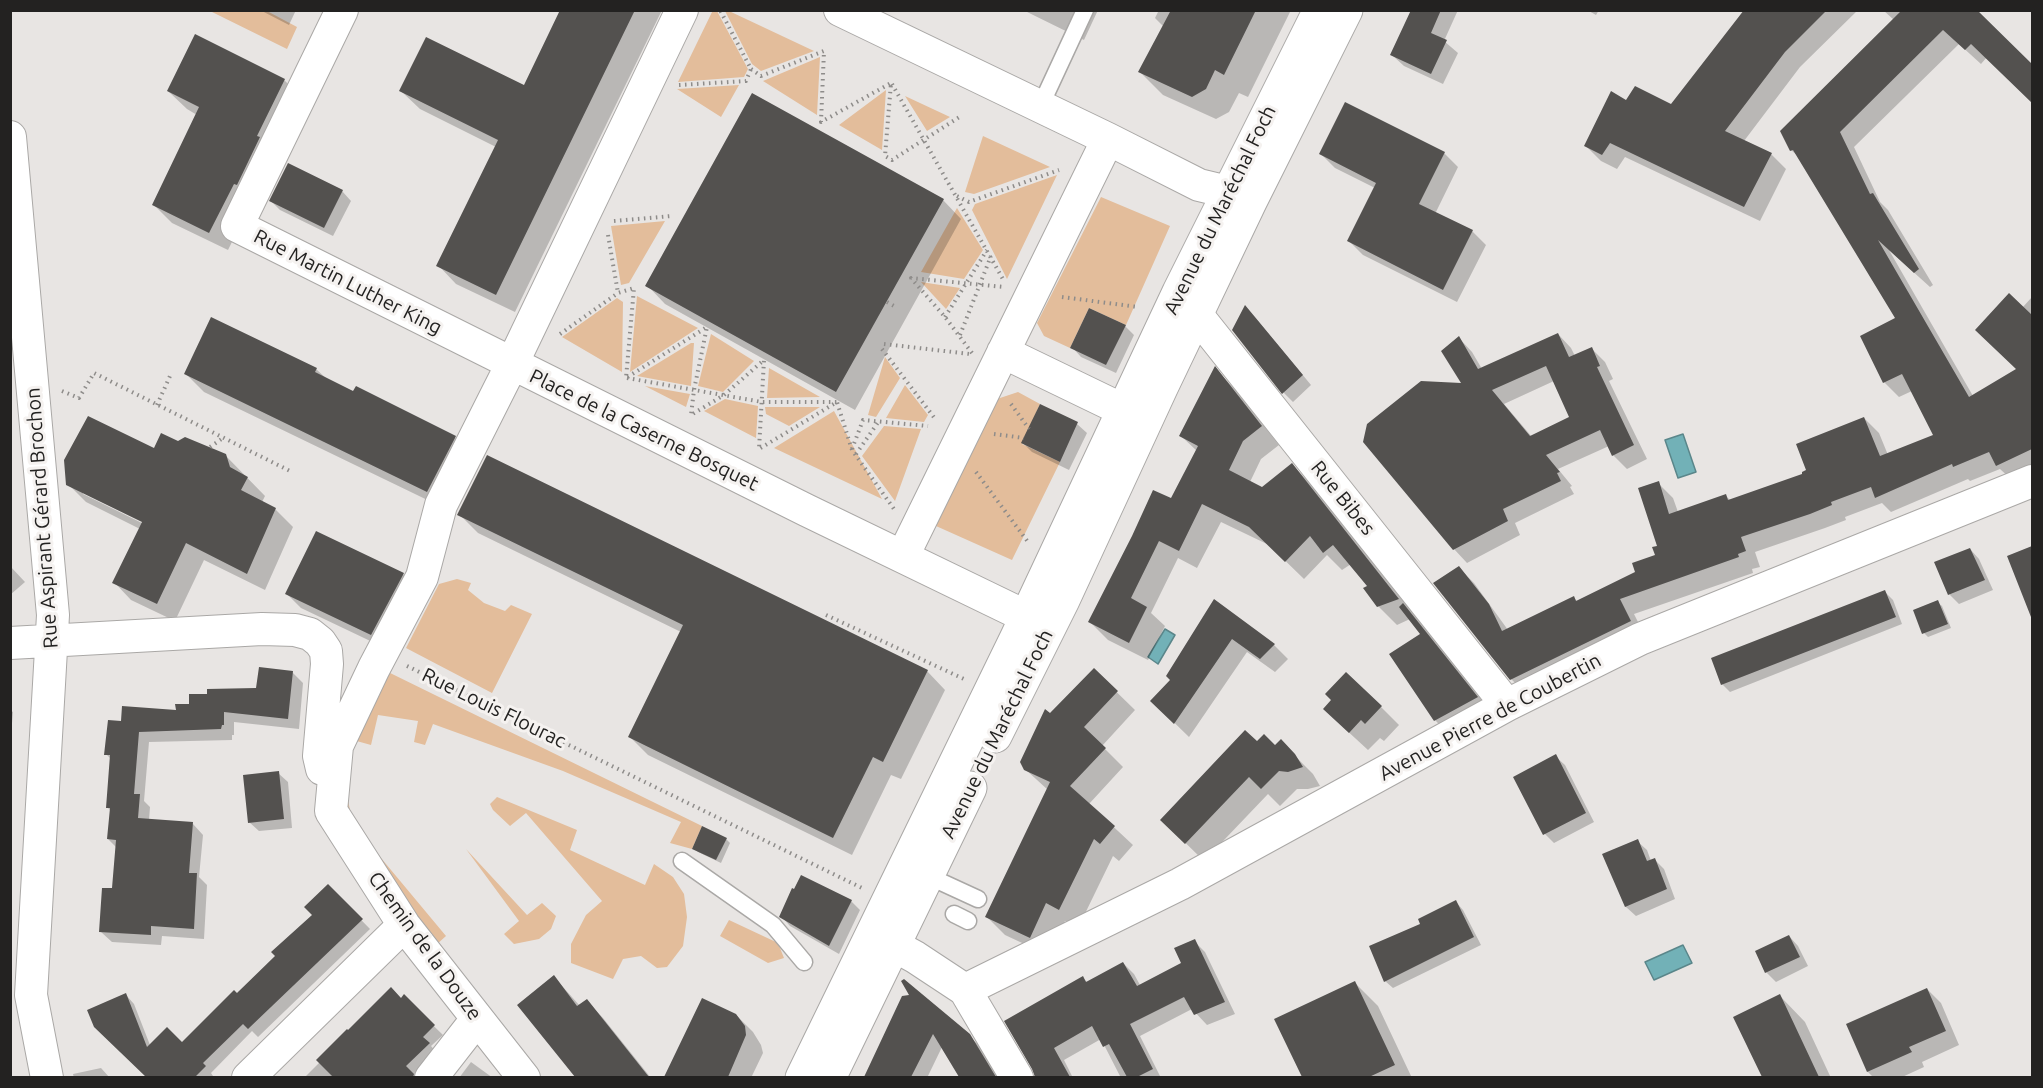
<!DOCTYPE html>
<html>
<head>
<meta charset="utf-8">
<style>
  body { margin:0 }
  #map { position:relative; width:2043px; height:1088px; overflow:hidden; background:#e8e5e3; font-family:Ubuntu,sans-serif }
  canvas { display:block }
  .frame { position:absolute; inset:0; border:12px solid #232221; pointer-events:none }
</style>
</head>
<body>
<div id="map">
<canvas width="2043" height="1088"></canvas>
<div class="frame"></div>
</div>
<script>
const ctx = document.querySelector('canvas').getContext('2d');
ctx.lineJoin = 'round';
function fill(path, color) { ctx.fillStyle = color; ctx.fill(path, 'evenodd'); }
const poly = rows => new Path2D(rows.map(r => 'M' + r).join(''));
function trace(path, color, width, dash) { ctx.strokeStyle = color; ctx.lineWidth = width; ctx.lineCap = dash ? 'butt' : 'round'; ctx.setLineDash(dash || []); ctx.stroke(path); }
function drawText(font, color, halo, rows, align = 'center') {
  ctx.font = font + ' Ubuntu,sans-serif'; ctx.lineWidth = 6; ctx.setLineDash([]); ctx.textBaseline = 'middle'; ctx.strokeStyle = halo; ctx.fillStyle = color; for (const [text, x, y, turn = 0] of rows) {
    ctx.save(); ctx.translate(x, y); ctx.rotate((+turn || 0) * Math.PI / 180); ctx.textAlign = isNaN(turn) ? turn : align; if (halo) ctx.strokeText(text, 0, 0); ctx.fillText(text, 0, 0); ctx.restore();
  }
}
const green = poly([
  [713,10,717,11,748,69,744,77,678,82],
  [210,11,267,11,297,27,287,49],
  [725,11,729,11,814,51,761,71,752,64],
  [820,57,817,115,763,81],
  [739,85,721,117,677,89],
  [886,90,882,150,839,125],
  [905,96,950,117,927,131],
  [983,136,1050,167,974,194,965,192],
  [1057,175,1007,279,972,210,975,204],
  [1101,197,1170,226,1126,325,1089,308,1070,348,1044,336,1037,323],
  [957,208,983,250,964,279,921,272],
  [665,221,629,283,621,285,611,226],
  [921,282,960,288,946,309],
  [637,296,698,328,630,372],
  [617,298,623,302,622,372,562,337],
  [711,334,754,361,723,392,698,386],
  [691,343,694,343,691,386,637,376],
  [885,357,900,378,876,417,868,415],
  [769,368,820,397,767,398],
  [905,385,928,415,924,422,886,418],
  [645,386,690,394,686,407],
  [1018,392,1040,404,1022,444,1060,462,1012,560,936,526,997,399],
  [725,399,758,406,756,438,704,411],
  [765,407,820,407,789,426,766,414],
  [834,411,882,499,774,448],
  [884,426,921,429,895,501,862,456],
  [457,579,471,583,468,590,484,603,505,611,511,605,532,614,492,693,406,648,439,584],
  [384,670,702,826,692,849,670,843,681,822,563,771,433,724,425,745,414,742,418,721,378,715,371,745,353,740,345,763,345,785,350,810,366,840,446,936,436,945,358,843,344,812,339,783,341,755],
  [497,797,577,830,570,850,645,885,654,864,673,877,684,894,687,917,683,946,667,967,657,968,641,956,623,959,613,979,571,963,571,944,586,915,602,901,526,813,510,826,493,810,490,804],
  [466,849,527,915,542,903,556,916,551,929,539,939,514,944,504,934,519,921],
  [729,920,778,943,784,958,768,963,720,936]
]);
const water = poly([
  [1683,434,1696,472,1678,478,1665,440,1683,434],
  [1165,629,1175,635,1158,664,1148,657,1165,629],
  [1683,945,1692,963,1654,980,1645,962,1683,945]
]);
const shadow = poly([
  [260,10,296,10,289,25],
  [562,10,662,10,515,312,456,284,438,265,496,147,420,109,401,91,524,87],
  [1023,10,1098,10,1084,40],
  [1159,10,1291,10,1248,97,1239,93,1229,112,1216,119,1163,95,1140,72,1164,27,1155,18],
  [1413,10,1458,10,1444,41,1458,53,1443,84,1404,66,1392,55],
  [1587,10,1599,10,1596,15],
  [1746,10,1858,10,1800,67,1744,141,1771,154,1786,169,1760,221,1625,157,1617,169,1601,161,1586,146,1627,102,1672,105],
  [1883,10,1975,10,2032,65,2032,101,1987,57,1981,64,1959,44,1854,147,1880,202,1888,210,1933,285,1930,287,1889,250,1973,396,2018,370,2022,308,2032,297,2032,471,2012,480,2000,469,1970,481,1968,479,1891,512,1882,503,1845,517,1846,520,1825,528,1755,552,1760,567,1752,569,1753,573,1634,614,1645,636,1527,694,1511,679,1459,568,1474,583,1508,630,1574,598,1578,602,1637,573,1656,556,1659,547,1658,483,1673,498,1678,512,1726,496,1731,501,1804,475,1864,418,1879,433,1888,455,1935,436,1912,391,1899,397,1884,382,1897,318,1800,158,1791,150,1894,20],
  [284,80,303,98,228,250,172,223,153,204,197,115,187,109,168,91],
  [1444,153,1458,167,1435,214,1472,231,1486,245,1457,302,1363,255,1349,241,1375,188,1335,168,1321,154],
  [342,191,351,201,333,236,280,210,271,201],
  [943,200,961,219,855,410,665,304,647,285],
  [1254,316,1311,385,1293,402,1284,393],
  [1125,326,1134,335,1116,373,1081,357,1072,347],
  [1558,334,1571,348,1575,356,1591,348,1605,362,1613,379,1609,381,1647,459,1627,469,1613,455,1609,446,1558,469,1572,486,1570,487,1574,494,1515,523,1520,535,1467,563,1454,549,1464,385,1459,338,1472,352,1482,369],
  [1554,381,1571,418,1532,437,1504,404],
  [316,369,328,380,455,437,473,455,446,509,204,392,186,374],
  [1215,369,1233,387,1279,445,1261,459,1250,482,1262,489,1292,465,1310,483,1495,716,1453,739,1435,720,1422,634,1410,619,1397,625,1378,606,1369,586,1351,564,1342,570,1327,555,1304,579,1269,545,1221,522,1197,568,1178,558,1151,613,1165,626,1148,660,1108,640,1090,622,1172,500,1197,451,1181,436],
  [1041,406,1077,424,1087,433,1069,470,1032,452,1023,443],
  [178,443,225,455,265,496,262,502,275,509,293,527,265,590,204,560,175,621,131,600,114,582,140,529,86,502,68,484],
  [83,491,149,524,148,526,83,494],
  [459,514,927,671,945,690,901,779,891,775,852,855,648,755,630,737,681,632,478,533],
  [2032,548,2032,600,2022,590,2009,557],
  [1970,549,1979,559,1993,590,1959,604,1950,595,1936,563],
  [10,566,25,582,10,595],
  [403,574,417,588,385,648,301,608,287,594],
  [1885,592,1893,600,1902,624,1730,692,1722,684],
  [1214,601,1274,645,1288,659,1275,672,1247,652,1189,737,1152,701,1172,680],
  [1937,602,1942,606,1951,628,1928,637,1924,633],
  [1094,670,1135,710,1102,746,1123,767,1089,804,1133,845,1119,861,1113,856,1078,928,1065,921,1048,955,1005,935,987,917,1048,790,1025,769,1050,715],
  [292,672,303,683,299,729,234,722,234,735,232,735,232,740,149,742,144,801,150,807,149,820,193,824,203,835,199,877,207,885,204,939,162,936,161,945,112,942,101,932,113,890,117,848,108,839,111,811,107,807,112,760,106,754,122,723,177,712,208,695,258,689],
  [1381,707,1399,725,1384,741,1380,738,1368,750,1343,727],
  [10,710,13,712,10,746],
  [1281,742,1313,774,1320,786,1308,789,1297,789,1280,806,1268,794,1204,861,1162,820,1257,743,1275,747],
  [1555,756,1565,765,1594,822,1554,843,1545,834],
  [278,773,288,782,292,828,259,831,249,822],
  [726,839,730,843,721,863,698,852,694,848],
  [1637,841,1647,850,1651,861,1654,859,1664,869,1675,899,1636,916,1626,907,1604,855],
  [328,886,370,929,258,1037,252,1031,211,1073,213,1076,212,1078,148,1078,95,1027,126,995,134,1004,150,1045,182,1044,277,956,314,915],
  [851,901,860,910,839,954,790,926,781,916],
  [1456,902,1463,910,1481,945,1393,988,1385,981,1422,924],
  [1789,936,1798,946,1808,966,1776,982,1766,972],
  [1194,941,1205,952,1235,1014,1207,1025,1192,1009,1140,1036,1161,1078,1121,1078,1101,1039,1064,1060,1073,1078,1036,1078,1034,1068,1083,978,1088,983,1123,963,1134,974,1140,985,1183,964],
  [554,977,580,1006,587,1001,603,1018,651,1078,577,1078,519,1005],
  [1355,983,1378,1006,1412,1078,1303,1078,1276,1020],
  [1927,989,1941,1003,1959,1045,1922,1062,1924,1067,1900,1078,1874,1078,1868,1072,1848,1025],
  [1780,996,1805,1022,1831,1078,1788,1078,1755,1008],
  [404,997,443,1035,431,1046,437,1053,413,1078,401,1078,394,1071,387,1078,304,1078,320,1062],
  [903,998,969,1036,981,1047,999,1078,961,1078,942,1047,927,1078,865,1078],
  [703,1000,736,1015,753,1032,761,1045,763,1053,751,1078,666,1078],
  [471,1062,493,1078,459,1078],
  [101,1068,110,1078,74,1078,73,1074]
]);
const building = poly([
  [560,10,635,10,496,295,436,266,498,140,399,91,426,37,524,85],
  [1171,10,1256,10,1224,75,1215,70,1206,89,1192,97,1138,72],
  [1411,10,1441,10,1431,33,1447,40,1431,74,1390,55],
  [1744,10,1827,10,1785,52,1725,131,1772,153,1744,207,1610,143,1602,155,1584,146,1611,91,1626,100,1635,86,1671,104],
  [1902,10,1977,10,2032,64,2032,103,1971,44,1965,50,1943,30,1840,132,1870,194,1873,193,1919,269,1914,273,1878,240,1969,397,2016,369,1975,330,2009,293,2032,315,2032,449,1996,466,1989,452,1953,467,1952,464,1875,498,1871,487,1831,502,1832,505,1810,514,1741,537,1746,551,1738,554,1739,557,1620,599,1631,621,1510,680,1433,583,1459,566,1489,604,1502,631,1574,596,1576,601,1635,572,1632,563,1655,555,1652,547,1657,546,1638,488,1659,481,1669,514,1726,494,1728,500,1802,474,1802,472,1806,470,1796,444,1864,417,1880,456,1933,435,1902,374,1883,383,1860,336,1895,318,1793,150,1790,151,1780,131],
  [195,34,285,79,257,136,260,137,237,185,234,184,209,233,152,205,199,107,167,91],
  [752,93,944,199,836,392,645,286],
  [1345,102,1445,152,1419,204,1473,230,1443,290,1347,241,1376,183,1319,154],
  [288,163,343,190,324,228,269,201],
  [1245,305,1303,375,1282,394,1232,330],
  [1089,308,1126,325,1106,365,1070,348],
  [211,317,317,368,315,372,353,391,356,386,456,436,427,492,184,374],
  [1558,333,1569,357,1592,347,1600,366,1597,367,1634,445,1612,456,1600,430,1546,455,1560,472,1557,473,1561,481,1503,509,1508,521,1453,550,1363,442,1367,424,1421,381,1461,383,1441,351,1459,336,1478,369],
  [1546,366,1569,417,1530,436,1492,390],
  [1215,366,1262,426,1243,441,1229,470,1262,487,1292,463,1399,599,1377,607,1363,588,1367,586,1333,545,1323,553,1310,536,1285,562,1249,527,1202,504,1179,551,1159,541,1131,598,1147,607,1129,643,1088,622,1132,536,1153,490,1171,498,1198,446,1179,436],
  [1040,404,1078,422,1060,462,1021,443],
  [88,416,154,448,161,433,178,441,185,437,226,454,230,467,248,477,241,490,276,508,247,574,186,543,157,604,112,583,142,522,66,485,64,460],
  [487,455,928,670,883,762,873,757,833,838,628,737,683,625,457,515],
  [316,531,404,573,371,635,285,594],
  [2032,546,2032,617,2031,617,2007,556],
  [1970,548,1985,580,1948,595,1934,562],
  [1885,590,1896,617,1721,685,1711,658],
  [1214,599,1275,644,1260,659,1232,639,1174,724,1150,701,1170,680,1166,676],
  [1938,600,1948,624,1922,634,1913,610],
  [1403,603,1478,697,1434,721,1389,654,1420,634,1399,607],
  [259,667,293,671,288,719,224,712,224,725,222,725,221,729,139,732,134,794,140,794,138,818,193,822,189,873,197,873,194,929,151,926,151,935,99,932,102,888,112,888,116,840,107,839,110,808,106,808,110,755,104,755,108,720,121,721,122,706,176,710,175,704,189,704,189,694,207,694,207,689,256,688],
  [1094,668,1118,691,1084,727,1106,748,1070,786,1115,826,1100,844,1094,839,1059,910,1046,903,1030,938,985,917,1050,782,1024,770,1020,762,1045,709,1050,713],
  [1346,672,1382,706,1365,724,1361,720,1349,733,1323,709,1331,700,1325,694],
  [1245,730,1257,741,1264,734,1275,745,1281,739,1295,754,1303,767,1288,772,1279,771,1261,789,1249,777,1185,844,1160,820],
  [1556,754,1586,813,1543,835,1513,777],
  [279,771,284,819,248,823,243,775],
  [702,826,727,838,716,860,692,849],
  [1638,839,1647,861,1655,858,1667,889,1625,907,1602,854],
  [801,875,852,900,829,946,779,917,792,888,794,889],
  [328,884,363,919,248,1029,243,1024,203,1063,206,1066,195,1077,146,1077,94,1027,87,1010,126,993,147,1047,167,1027,182,1042,234,990,237,993,275,956,271,952,312,915,304,907],
  [1456,900,1474,937,1384,982,1369,946,1420,924,1418,919],
  [1789,935,1800,957,1765,973,1755,951],
  [1195,939,1225,1002,1194,1015,1184,997,1130,1024,1153,1069,1137,1077,1127,1077,1109,1044,1103,1047,1092,1026,1054,1048,1070,1077,1035,1077,1032,1069,1004,1021,1083,976,1086,982,1123,962,1137,986,1181,963,1174,948],
  [554,975,577,1006,587,999,649,1077,575,1077,517,1005],
  [904,979,970,1034,996,1077,959,1077,933,1034,911,1077,864,1077,902,996,909,995,901,981],
  [1355,981,1395,1065,1369,1077,1302,1077,1274,1019],
  [391,987,401,998,404,994,435,1025,423,1037,430,1043,406,1066,414,1074,413,1077,333,1077,316,1060,347,1029,348,1030],
  [1927,988,1946,1031,1909,1047,1912,1052,1867,1072,1846,1024],
  [1780,994,1819,1077,1762,1077,1733,1017],
  [702,998,736,1014,745,1026,746,1035,728,1077,664,1077]
]);
const path = poly([
  [751,69,761,76,824,51,821,122,891,83,885,156,892,160,961,116],
  [892,84,1004,281],
  [679,85,746,81,751,69,720,10],
  [957,196,969,202,1059,170],
  [614,221,672,216],
  [608,235,618,293],
  [1062,297,1138,307],
  [887,302,896,307],
  [945,317,987,250],
  [560,334,618,293,634,288,626,378,707,327,694,390,691,415,724,395,764,360,759,449,837,402,852,450,894,509],
  [960,335,991,256],
  [884,344,970,354],
  [882,349,936,420],
  [972,353,945,317,911,278,1004,287],
  [627,378,762,402,837,402],
  [62,391,79,398,94,373,292,472],
  [1011,404,1029,429],
  [157,405,170,376],
  [994,434,1024,438],
  [210,447,223,438],
  [852,449,863,420,928,426],
  [856,454,879,421],
  [976,472,1028,542],
  [826,615,964,679],
  [407,666,862,888]
]);
const service = poly([
  [1040,107,1085,10],
  [682,861,773,925,804,962],
  [928,876,978,899],
  [954,914,968,921]
]);
const minor = poly([
  [342,10,237,226,806,510,1027,617],
  [840,10,1108,139,1199,185,1228,192,1250,202],
  [10,137,53,615,31,995,47,1078],
  [1181,295,1507,705],
  [1003,352,1123,410],
  [903,556,1108,139],
  [10,643,262,629,295,630,310,634,320,642,326,651,327,664,319,756,322,769],
  [873,934,915,957,965,990,1017,1078],
  [965,990,1180,884,1507,705,1640,639,2032,481],
  [248,1078,404,925],
  [431,1078,477,1019],
  [524,1078,404,925,331,811,337,746,374,668,422,577,441,505,512,364,682,10]
]);
const secondary = poly([
  [995,736,1063,600,1161,388,1250,202,1346,10],
  [802,1078,1017,637,1179,292,1320,10],
  [829,1078,970,788]
]);
const streetNames = [
  ["Avenue du Maréchal Foch",1220,210,-64],
  ["Rue Martin Luther King",348,282,27],
  ["Place de la Caserne Bosquet",644,430,26],
  ["Rue Bibes",1343,498,51],
  ["Rue Aspirant Gérard Brochon",42,518,-94],
  ["Rue Louis Flourac",494,708,26],
  ["Avenue Pierre de Coubertin",1490,717,-28],
  ["Avenue du Maréchal Foch",997,734,-64],
  ["Chemin de la Douze",425,946,54]
];
fill(green, '#e3bd9b');
fill(water, '#72b1b7');
trace(water, '#5a868a', 1.5);
fill(shadow, '#0003');
fill(building, '#53514f');
trace(service, '#aaa8a6', 19);
trace(minor, '#aaa8a6', 34);
trace(secondary, '#aaa8a6', 35);
trace(path, '#8e8c8a', 4, [1.5, 4.5]);
trace(service, '#fff', 16);
trace(minor, '#fff', 32);
trace(secondary, '#fff', 33);
drawText('20px', '#232221', '#f5f2f0', streetNames);
</script>
</body>
</html>
